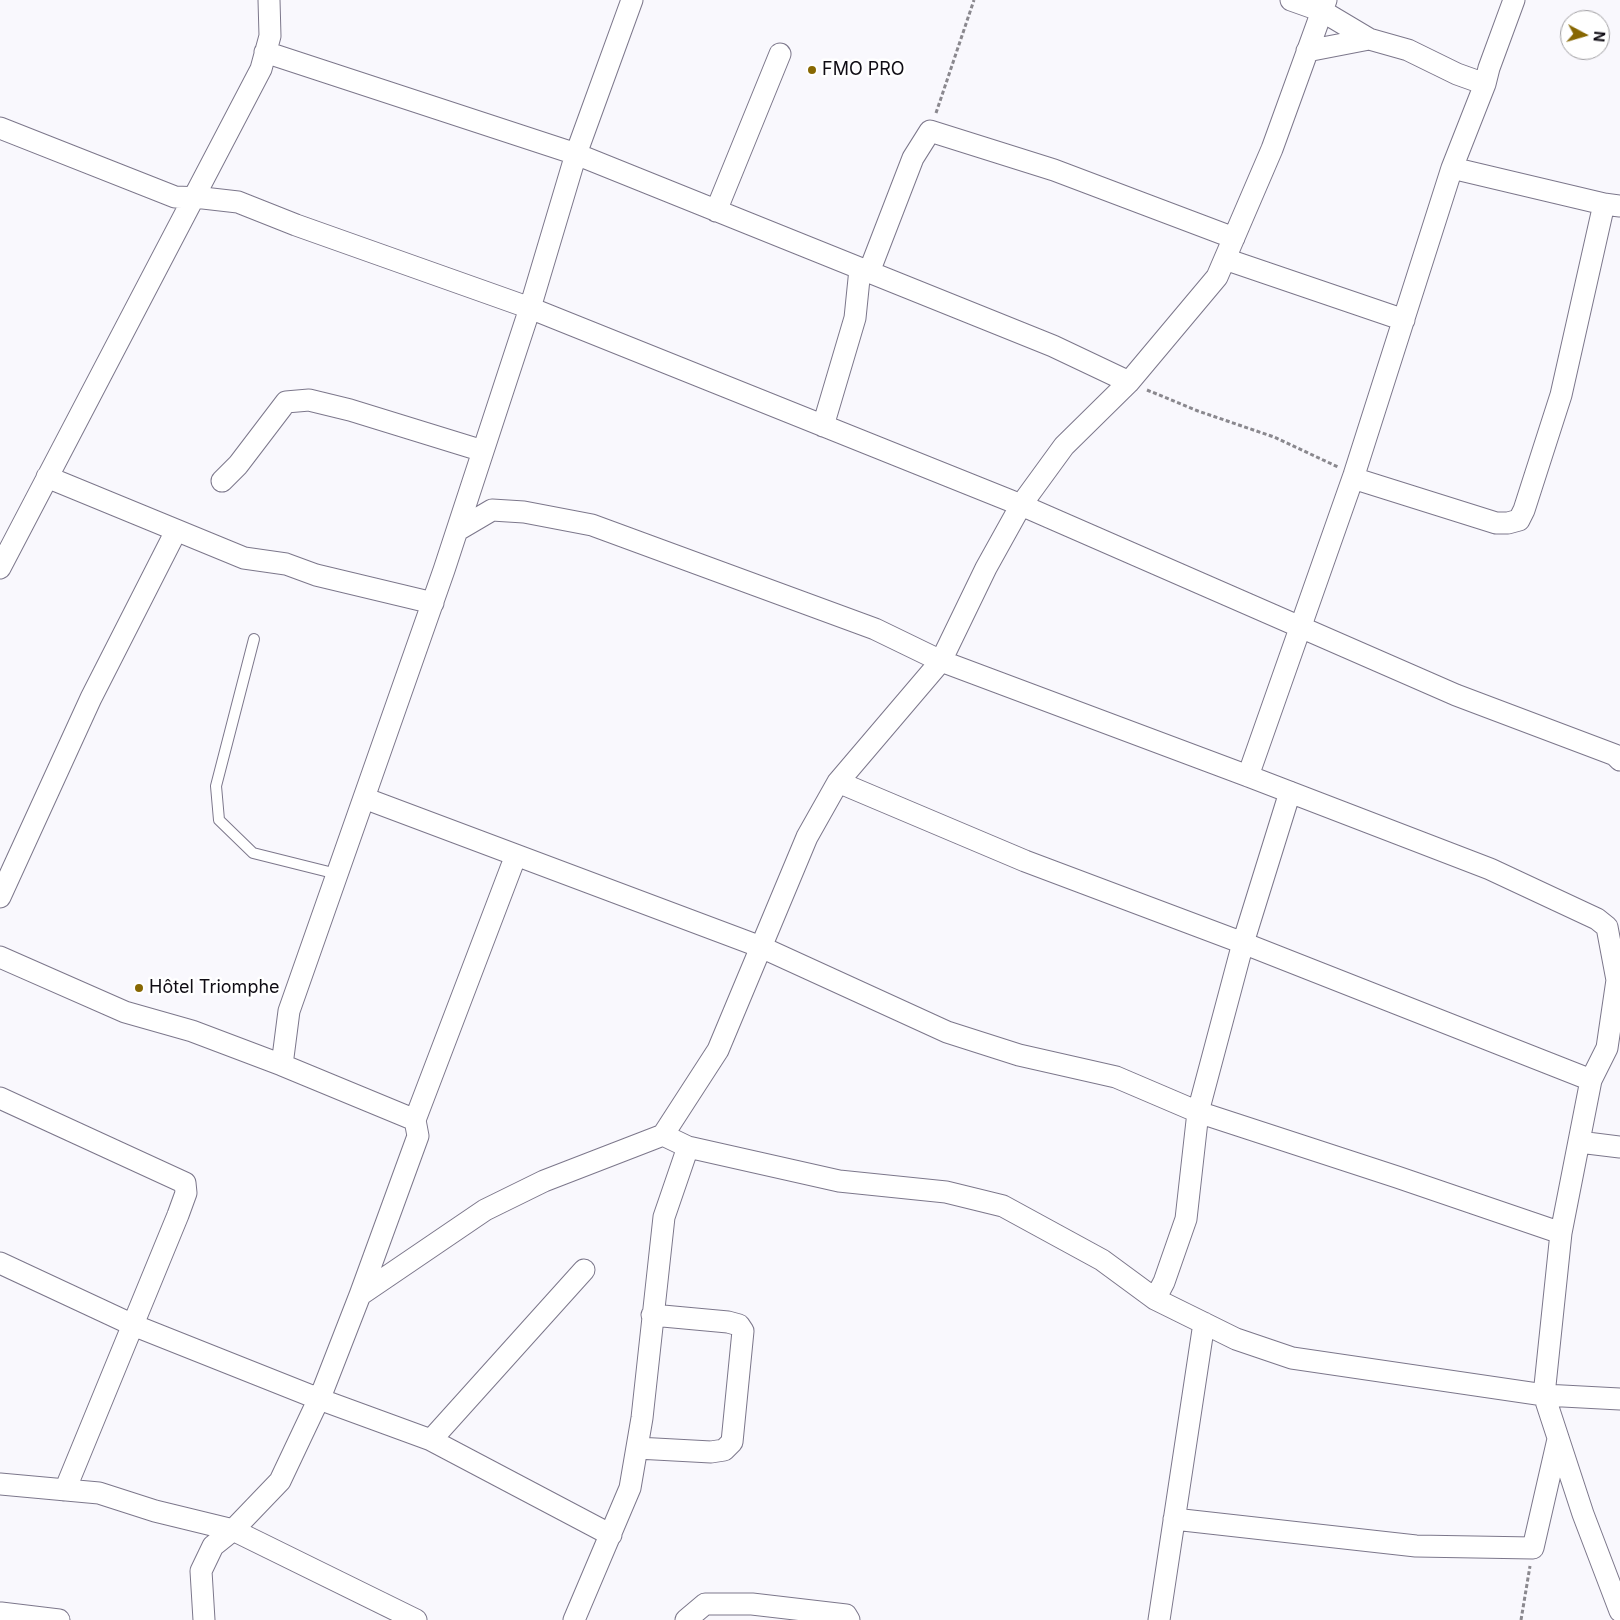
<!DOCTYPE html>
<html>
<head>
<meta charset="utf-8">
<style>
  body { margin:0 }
  #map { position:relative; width:1620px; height:1620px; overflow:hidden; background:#f9f8fd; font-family:Inter,sans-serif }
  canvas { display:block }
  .north { position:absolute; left:1560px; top:10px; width:50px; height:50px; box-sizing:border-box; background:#fff; border:1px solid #9f9ea1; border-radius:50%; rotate:96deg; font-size:14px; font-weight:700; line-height:20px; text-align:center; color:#0f0c14 }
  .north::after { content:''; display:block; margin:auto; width:18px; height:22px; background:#876702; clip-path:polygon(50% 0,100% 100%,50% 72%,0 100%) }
</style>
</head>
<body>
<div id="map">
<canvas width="1620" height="1620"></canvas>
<div class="north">N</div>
</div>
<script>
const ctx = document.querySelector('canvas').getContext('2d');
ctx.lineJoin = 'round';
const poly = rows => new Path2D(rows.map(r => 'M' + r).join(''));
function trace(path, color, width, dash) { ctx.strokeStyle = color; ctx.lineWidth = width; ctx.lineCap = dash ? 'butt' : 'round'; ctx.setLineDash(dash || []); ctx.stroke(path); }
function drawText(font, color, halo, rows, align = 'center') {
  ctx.font = font + ' Inter,sans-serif'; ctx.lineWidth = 5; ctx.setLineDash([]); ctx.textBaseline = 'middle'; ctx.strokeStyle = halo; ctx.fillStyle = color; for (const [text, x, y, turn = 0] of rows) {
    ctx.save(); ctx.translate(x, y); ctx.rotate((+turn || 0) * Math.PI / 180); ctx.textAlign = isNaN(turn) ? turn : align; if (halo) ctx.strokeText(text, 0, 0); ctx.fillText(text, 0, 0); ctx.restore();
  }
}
const path = poly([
  [936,113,974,0],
  [1147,390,1198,411,1274,437,1338,467],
  [1521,1620,1530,1566]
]);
const service = poly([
  [254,639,216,786,219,820,253,853,337,874]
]);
const minor = poly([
  [1291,0,1322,11,1369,39,1408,50,1457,74,1485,84,1489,68,1514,0],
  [1307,51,1369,39],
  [265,52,576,154,1053,346,1129,382],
  [0,128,175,197,203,198,238,202,296,225,530,308,1021,505,1456,695,1615,755,1620,760],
  [1452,168,1604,204,1620,206],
  [716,211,780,54],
  [1225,259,1404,320],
  [869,272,913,158,930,131,1054,170,1234,238],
  [823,426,855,318,860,269],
  [1354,475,1356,479,1496,523,1508,523,1519,520,1524,510,1561,395,1604,204],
  [47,477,244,558,286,564,316,575,433,603],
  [222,481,238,465,286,402,309,400,350,410,483,451],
  [458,530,492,510,524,512,592,525,875,629,941,661,1248,776,1490,869,1597,919,1607,927,1617,980,1607,1048,1591,1080,1243,943,1025,861,838,782],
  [0,568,261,69,270,36,269,0],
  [1248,776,1354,475,1452,168,1485,84],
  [364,798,761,947,947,1032,1019,1055,1116,1077,1198,1112,1397,1177,1561,1233],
  [0,897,91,698,176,531],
  [0,957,125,1012,192,1031,282,1065],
  [1591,1080,1561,1233,1544,1395,1583,1514,1620,1611],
  [0,1098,185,1183,186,1193,178,1215,65,1490],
  [415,1120,516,855],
  [663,1135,688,1147,839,1181,946,1192,1003,1206,1102,1260,1155,1299,1236,1339,1292,1358,1544,1395,1620,1399],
  [1579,1142,1620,1147],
  [0,1263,133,1325,319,1399,431,1440,611,1535],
  [360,1295,418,1136,415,1120,282,1065,289,1011,444,570,530,308,576,154,632,0],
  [1155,1299,1164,1282,1186,1219,1198,1112,1243,943,1290,792],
  [431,1440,584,1270],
  [637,1448,711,1452,724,1450,732,1442,743,1331,739,1325,728,1322,652,1315],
  [0,1484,99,1493,155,1511,233,1530,280,1481,323,1390,360,1295,485,1210,544,1181,663,1135,718,1050,807,837,838,782,941,661,986,568,1021,505,1064,446,1129,382,1217,277,1272,149,1326,0],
  [1174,1519,1416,1546,1533,1548,1558,1439],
  [1,1613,59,1620],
  [204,1620,201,1571,213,1546,233,1530,416,1620],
  [574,1620,630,1488,642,1418,664,1217,688,1147],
  [686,1620,705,1604,752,1604,846,1615,849,1620],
  [1159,1620,1204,1323]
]);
const markers = [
  [812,70,5,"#876702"],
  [139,988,5,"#876702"]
];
const poiNames = [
  ["FMO PRO",822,70],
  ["Hôtel Triomphe",149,988]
];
trace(service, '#7c778b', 12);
trace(minor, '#7c778b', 23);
trace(path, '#8a888e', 3, [4, 2.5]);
trace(service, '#fff', 10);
trace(minor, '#fff', 21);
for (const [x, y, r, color] of markers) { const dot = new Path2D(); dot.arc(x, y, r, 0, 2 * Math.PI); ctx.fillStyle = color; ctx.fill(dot); trace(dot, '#fff', 2); }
drawText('18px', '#0f0c14', '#fff', poiNames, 'left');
</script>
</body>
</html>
